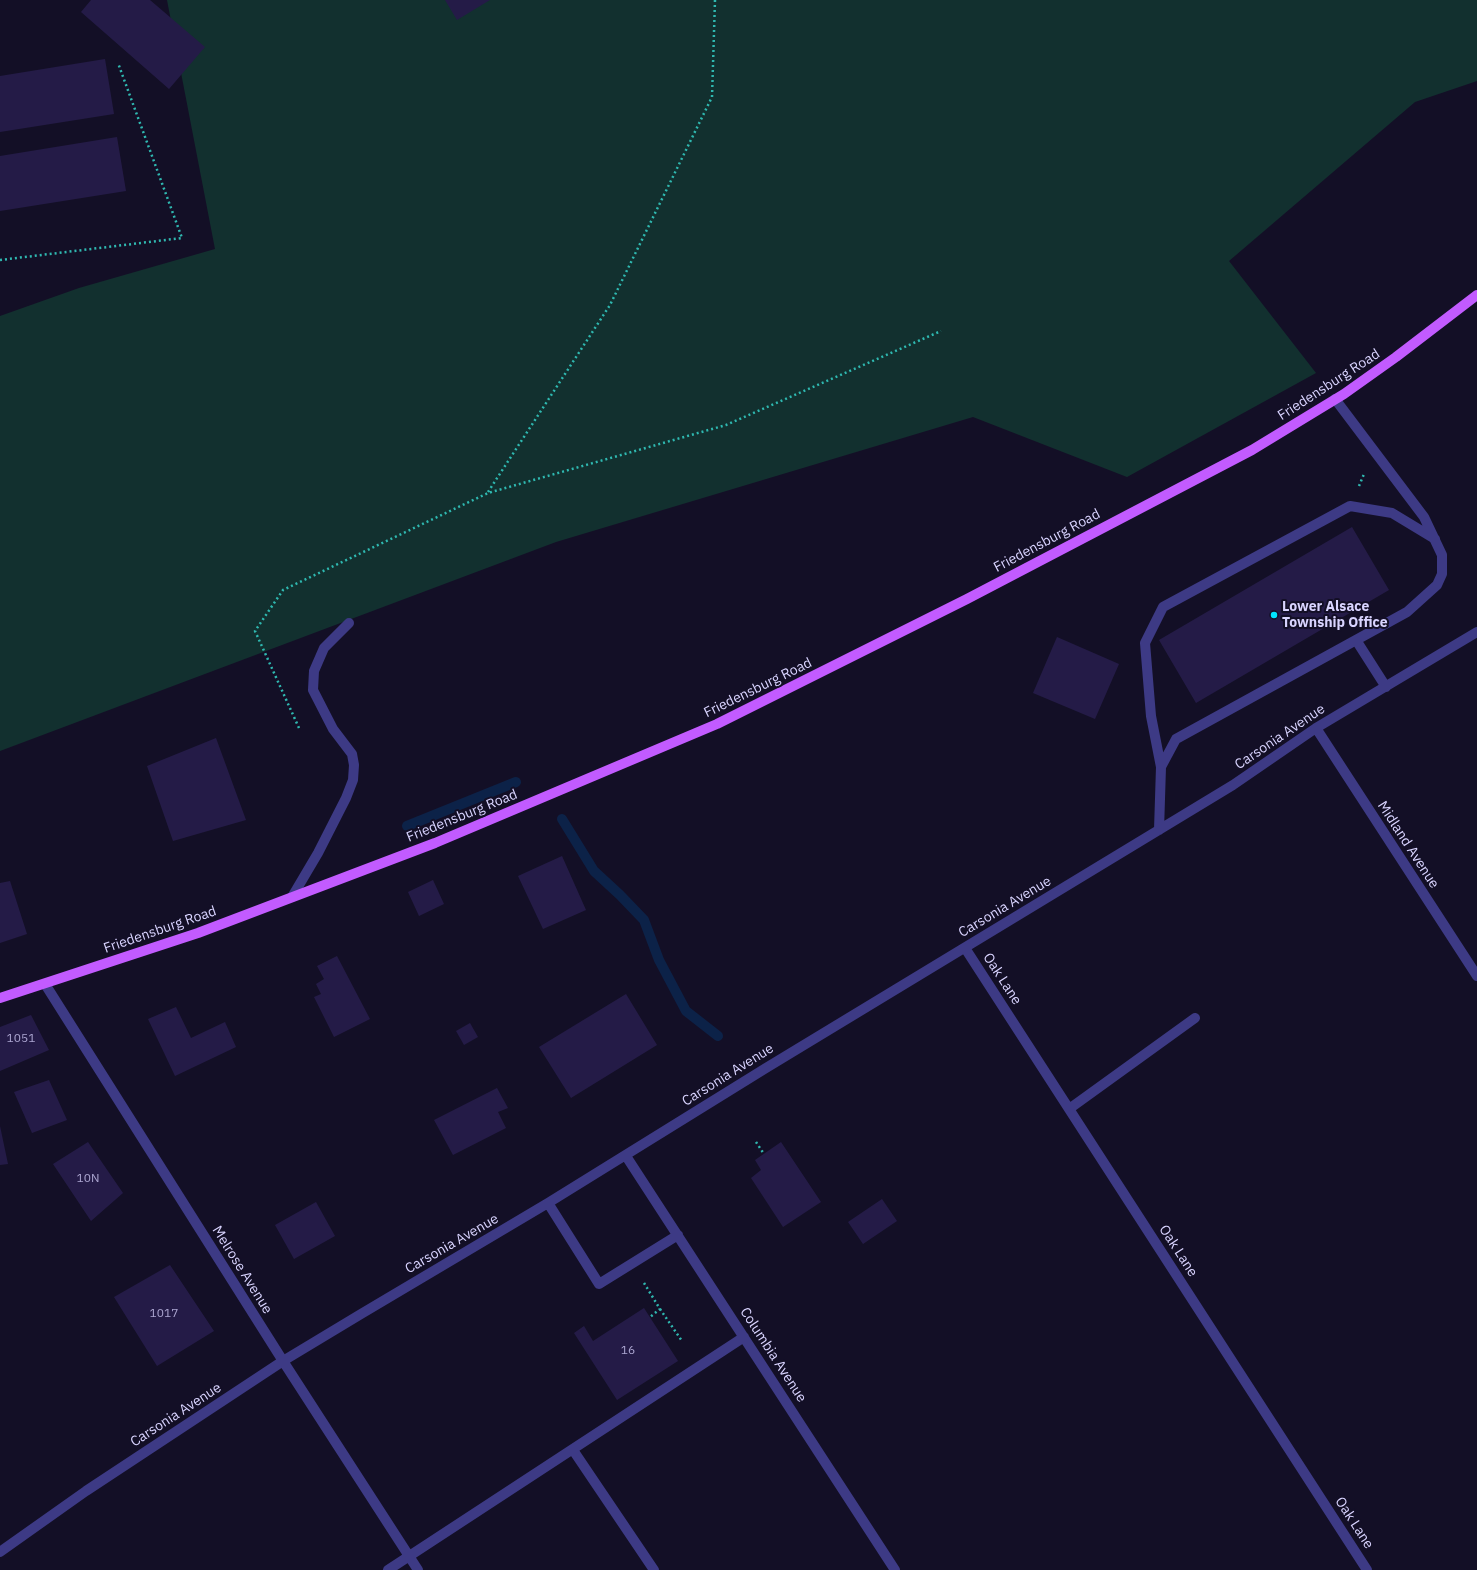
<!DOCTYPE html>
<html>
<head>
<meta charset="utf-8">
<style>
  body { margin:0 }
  canvas { display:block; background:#130f26 }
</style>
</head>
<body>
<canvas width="1477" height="1570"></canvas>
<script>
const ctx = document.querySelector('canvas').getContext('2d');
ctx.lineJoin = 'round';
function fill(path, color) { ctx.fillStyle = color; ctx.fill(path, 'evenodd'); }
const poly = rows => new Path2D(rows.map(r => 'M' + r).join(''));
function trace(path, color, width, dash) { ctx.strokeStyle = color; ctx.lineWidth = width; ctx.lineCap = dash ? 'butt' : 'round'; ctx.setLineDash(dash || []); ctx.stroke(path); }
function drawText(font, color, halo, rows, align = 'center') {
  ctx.font = font + ' "IBM Plex Sans",sans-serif'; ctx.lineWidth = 4; ctx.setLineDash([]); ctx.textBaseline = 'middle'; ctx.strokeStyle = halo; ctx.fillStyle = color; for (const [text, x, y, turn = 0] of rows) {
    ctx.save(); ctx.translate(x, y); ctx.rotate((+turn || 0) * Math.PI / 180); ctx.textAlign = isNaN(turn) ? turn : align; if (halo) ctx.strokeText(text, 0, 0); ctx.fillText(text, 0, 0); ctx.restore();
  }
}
const green = poly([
  [167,0,1477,0,1477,81,1415,102,1229,261,1316,373,1127,477,973,417,556,542,0,751,0,316,79,288,215,249]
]);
const stream = poly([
  [562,819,594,871,620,895,644,920,659,960,686,1011,718,1036],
  [407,826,516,782]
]);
const building = poly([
  [91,0,150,0,205,47,169,89,81,12],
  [445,0,490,0,457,20],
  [105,59,114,114,0,132,0,76],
  [117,137,126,191,0,211,0,156],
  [1352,527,1389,590,1196,703,1159,640],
  [1057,637,1119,664,1095,719,1033,693],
  [216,738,246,820,173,841,147,766],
  [562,856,586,910,543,929,518,876],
  [433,880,444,904,419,916,408,892],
  [10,881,27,934,0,943,0,883],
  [337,956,370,1019,334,1037,314,997,321,994,316,984,324,979,317,966],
  [626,994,657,1045,571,1098,539,1047],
  [176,1007,191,1038,225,1022,236,1047,175,1076,148,1019],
  [31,1015,49,1050,0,1071,0,1027],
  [470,1023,478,1037,464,1045,456,1031],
  [49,1080,67,1120,32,1133,14,1092],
  [497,1088,508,1108,498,1112,506,1128,453,1155,434,1120],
  [0,1126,8,1164,0,1165],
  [88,1142,123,1193,91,1221,53,1164],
  [781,1142,821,1202,783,1227,751,1178,761,1170,755,1160],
  [882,1199,897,1221,863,1244,848,1222],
  [316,1202,335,1236,294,1259,275,1225],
  [170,1265,214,1331,157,1366,114,1297],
  [644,1308,678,1361,617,1400,574,1333,584,1326,593,1341]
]);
const path = poly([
  [0,260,182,238,118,63],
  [1359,486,1364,474],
  [488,492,610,305,712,97,715,0],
  [299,728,255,631,283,590,488,493,726,425,941,331],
  [756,1142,764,1154],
  [644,1283,660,1309,650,1317],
  [660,1309,682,1341]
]);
const minor = poly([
  [1335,399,1424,517,1442,555,1442,574,1437,585,1407,612,1356,640],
  [1316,728,1477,976],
  [1161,767,1151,716,1145,643,1163,607,1350,506,1392,513,1435,539],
  [1159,830,1161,767,1176,739,1356,640,1386,687],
  [292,897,318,853,346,798,353,780,354,765,352,754,333,729,313,690,314,671,324,648,349,623],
  [965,948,1367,1570],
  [45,984,283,1361,418,1570],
  [1069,1109,1195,1018],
  [626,1156,895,1570],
  [548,1203,599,1284,678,1235],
  [573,1450,654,1570],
  [0,1552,86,1491,283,1361,361,1314,548,1203,766,1068,1233,785,1316,728,1477,632],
  [388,1570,744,1337]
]);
const major = poly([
  [0,998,198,933,435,843,717,724,967,599,1252,450,1344,394,1396,357,1477,295]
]);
const markers = [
  [1274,615,4,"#00e5ff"]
];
const numberNames = [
  ["1051",21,1039],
  ["10N",88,1179],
  ["1017",164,1314],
  ["16",628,1351]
];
const streetNames = [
  ["Friedensburg Road",1329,385,-33],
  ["Friedensburg Road",1047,541,-28],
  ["Friedensburg Road",758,688,-26],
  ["Carsonia Avenue",1280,737,-34],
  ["Friedensburg Road",462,816,-22],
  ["Midland Avenue",1408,845,57],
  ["Carsonia Avenue",1005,907,-31],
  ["Friedensburg Road",160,930,-19],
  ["Oak Lane",1002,979,57],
  ["Carsonia Avenue",728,1075,-32],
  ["Carsonia Avenue",452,1244,-30],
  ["Oak Lane",1178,1251,57],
  ["Melrose Avenue",242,1270,58],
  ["Columbia Avenue",773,1355,57],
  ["Carsonia Avenue",176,1415,-33],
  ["Oak Lane",1354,1523,57]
];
const poiNames = [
  ["Lower Alsace",1282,607],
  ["Township Office",1282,623]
];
fill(green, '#12302f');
trace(stream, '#0c2248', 10);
fill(building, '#241b47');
trace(path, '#2fb8b0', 2.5, [2, 3]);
trace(minor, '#3d3a85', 10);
trace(major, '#c25bff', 10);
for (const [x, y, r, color] of markers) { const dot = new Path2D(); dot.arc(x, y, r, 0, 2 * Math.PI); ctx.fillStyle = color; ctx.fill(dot); trace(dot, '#130f26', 1.5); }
drawText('12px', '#aca6d1', null, numberNames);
drawText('14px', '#d9d4ff', '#130f26', streetNames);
drawText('bold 14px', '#d9d4ff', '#130f26', poiNames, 'left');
</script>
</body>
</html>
